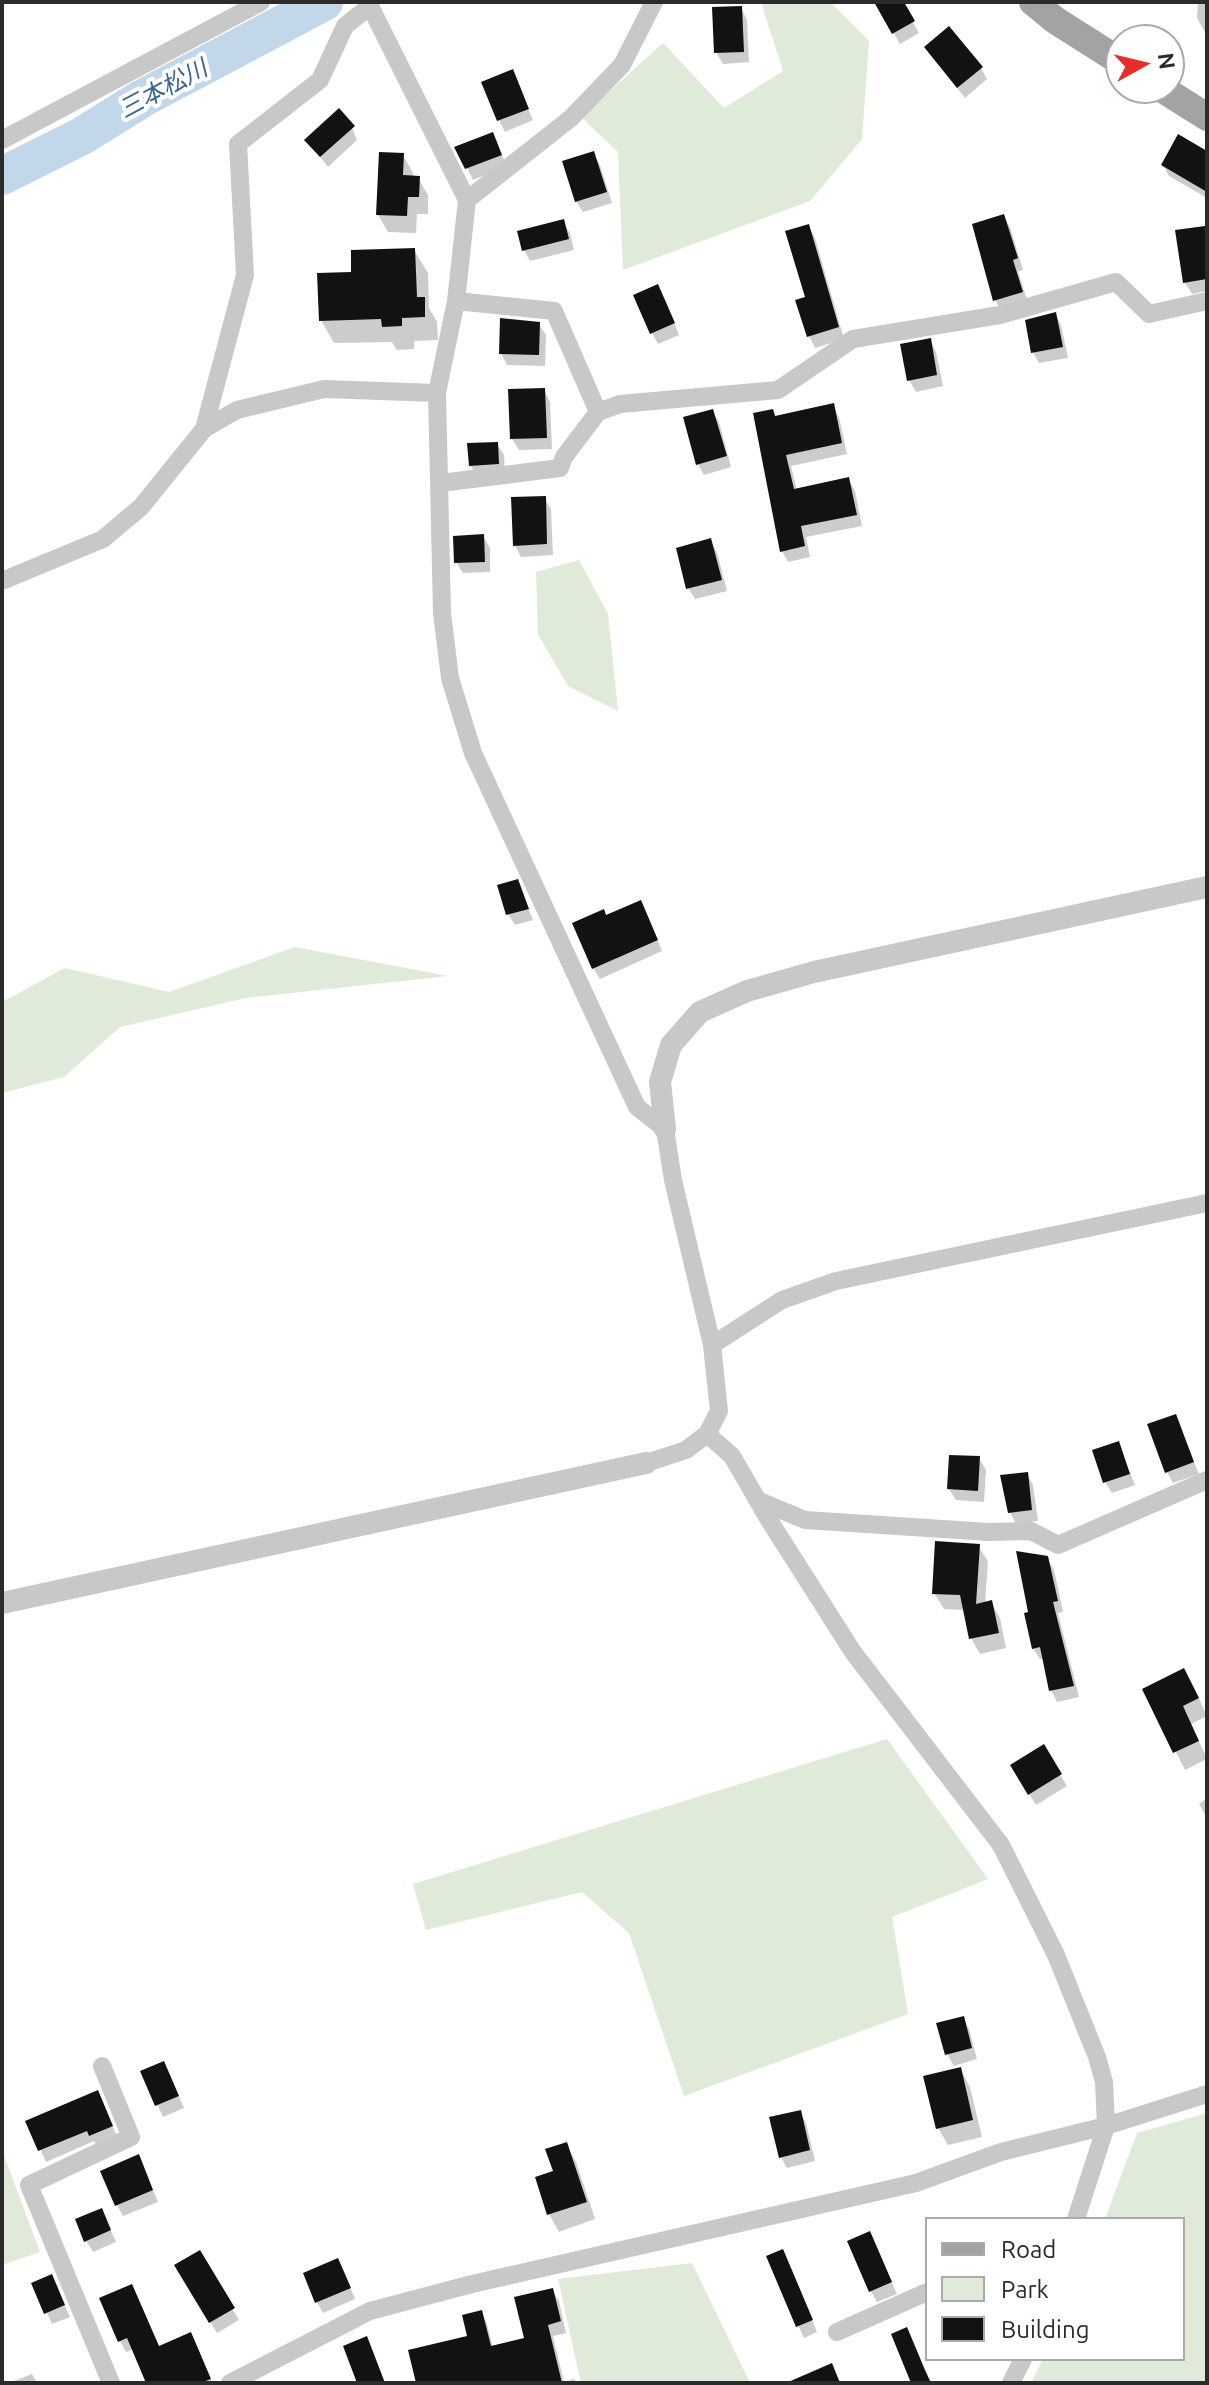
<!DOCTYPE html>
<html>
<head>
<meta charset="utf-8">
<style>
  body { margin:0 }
  #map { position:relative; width:1209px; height:2385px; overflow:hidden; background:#fff; font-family:Ubuntu,sans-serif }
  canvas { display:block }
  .frame { position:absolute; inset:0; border:4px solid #2b2b2b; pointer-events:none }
  .legend { position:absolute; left:925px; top:2217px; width:260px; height:144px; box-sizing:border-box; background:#fff; border:2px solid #aaa; margin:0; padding:10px 14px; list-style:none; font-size:24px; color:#2b2b2b }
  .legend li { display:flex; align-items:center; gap:16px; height:40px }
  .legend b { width:40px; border:2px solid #aaa }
  .north { position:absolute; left:1105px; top:24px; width:80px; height:80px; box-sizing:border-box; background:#fff; border:2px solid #aaa; border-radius:50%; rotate:82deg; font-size:22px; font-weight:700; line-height:32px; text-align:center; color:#2b2b2b }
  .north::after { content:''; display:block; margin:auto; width:28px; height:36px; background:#e82c27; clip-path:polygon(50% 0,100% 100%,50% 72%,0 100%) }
</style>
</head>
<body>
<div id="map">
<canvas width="1209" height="2385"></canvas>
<div class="frame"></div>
<ul class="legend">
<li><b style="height:10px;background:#a3a3a3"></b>Road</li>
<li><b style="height:22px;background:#e0ead8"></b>Park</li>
<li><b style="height:22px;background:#121212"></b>Building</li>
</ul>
<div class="north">N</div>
</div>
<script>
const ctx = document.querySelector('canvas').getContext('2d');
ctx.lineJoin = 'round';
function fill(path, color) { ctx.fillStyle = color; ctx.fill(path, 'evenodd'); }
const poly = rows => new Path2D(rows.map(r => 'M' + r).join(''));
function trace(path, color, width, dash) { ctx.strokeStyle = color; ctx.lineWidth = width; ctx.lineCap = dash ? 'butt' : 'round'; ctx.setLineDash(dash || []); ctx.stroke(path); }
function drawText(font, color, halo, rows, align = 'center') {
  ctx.font = font + ' Ubuntu,"Noto Sans JP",sans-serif'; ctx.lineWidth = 8; ctx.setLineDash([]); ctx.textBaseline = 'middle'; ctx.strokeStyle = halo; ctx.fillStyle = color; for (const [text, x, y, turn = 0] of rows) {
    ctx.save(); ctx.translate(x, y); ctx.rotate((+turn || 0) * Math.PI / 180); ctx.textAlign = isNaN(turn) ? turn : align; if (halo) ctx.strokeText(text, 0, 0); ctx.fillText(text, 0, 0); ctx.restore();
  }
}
const green = poly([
  [761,2,830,2,869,41,862,139,810,201,623,270,618,152,581,117,663,43,724,108,783,71],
  [579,560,608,614,618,711,568,686,538,634,536,572],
  [295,947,448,976,246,998,120,1027,64,1077,2,1093,2,1002,65,968,169,992],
  [887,1739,988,1879,892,1917,908,2014,684,2096,629,1933,582,1892,426,1930,413,1884],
  [1207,2113,1207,2383,1031,2383,1043,2359,1183,2359,1183,2219,1105,2219,1137,2133],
  [2,2150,40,2252,2,2265],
  [692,2263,750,2383,581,2383,558,2279]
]);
const shadow = poly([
  [876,2,902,2,919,33,900,44],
  [1198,2,1207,2,1207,36,1197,18],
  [741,8,747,20,749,62,723,64,716,52],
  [926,47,981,68,987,79,965,98],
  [512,71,533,120,505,132,499,120],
  [350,123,357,140,328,167,307,140],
  [492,134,507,166,473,180,457,148],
  [593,153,600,165,612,203,583,212,576,201],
  [1207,153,1207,198,1169,176,1163,165],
  [403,155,413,173,413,178,418,178,428,195,428,214,417,214,416,233,388,232,378,215],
  [1003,216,1010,227,1023,270,1018,271,1028,303,1001,311,995,300],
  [563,222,570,233,574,250,530,261,524,250],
  [808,226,815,238,844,339,815,348,809,336,798,301,808,298],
  [1204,228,1207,232,1207,291,1192,294,1185,283],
  [414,250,428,273,429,308,437,322,438,340,414,341,414,349,397,350,392,342,334,343,321,320,353,274],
  [664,298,679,335,658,344,652,333],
  [1055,314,1061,325,1068,358,1039,363,1033,352],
  [539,324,546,335,545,366,507,365,501,353],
  [930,341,936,352,943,386,916,392,909,380],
  [544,390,550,402,552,449,519,450,512,439],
  [833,406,839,417,847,454,791,466,797,491,848,479,855,491,862,526,806,537,810,557,788,562,782,551,772,411,776,418],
  [712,411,719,422,731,467,704,475,698,464],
  [497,444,504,455,505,474,477,477,471,466],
  [544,498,551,509,553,555,521,557,515,545],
  [483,536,490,548,490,572,463,573,456,562],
  [710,541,717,552,727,591,695,599,688,588],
  [517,882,533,920,515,925,508,914],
  [646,914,662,951,600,979,593,968,606,917],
  [1175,1416,1199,1474,1173,1483,1167,1472],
  [1118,1443,1135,1485,1112,1493,1105,1482],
  [979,1458,986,1470,984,1502,956,1500,949,1489],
  [1027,1474,1033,1485,1038,1521,1016,1524,1010,1512],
  [978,1546,988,1561,985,1604,991,1602,1000,1618,1006,1648,980,1654,971,1638,965,1610,944,1609,934,1593],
  [1047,1558,1054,1570,1063,1612,1058,1613,1079,1697,1057,1702,1051,1690,1044,1659,1040,1659,1033,1648,1031,1613],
  [1194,1688,1207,1716,1191,1724,1207,1759,1185,1770,1145,1690],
  [1043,1747,1067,1786,1036,1805,1012,1766],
  [1207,1798,1207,1818,1199,1804],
  [963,2018,969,2029,977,2059,954,2066,947,2054],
  [960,2069,970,2087,982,2137,948,2145,938,2128],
  [143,2072,170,2075,184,2108,163,2117],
  [103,2104,117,2137,97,2146,94,2141,46,2162,28,2122],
  [800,2112,806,2123,815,2161,787,2168,781,2157],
  [566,2145,576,2162,595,2219,559,2232,549,2214,555,2172],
  [144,2168,158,2202,123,2216,117,2205],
  [107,2222,116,2242,93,2252,86,2241],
  [870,2233,897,2294,877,2302,871,2291],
  [199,2253,239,2320,217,2333,177,2266],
  [768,2258,788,2263,817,2332,804,2338],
  [344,2272,355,2299,323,2313,317,2302],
  [34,2284,57,2288,70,2317,52,2324],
  [132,2287,159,2348,197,2346,212,2383,149,2383,134,2349,126,2352,120,2341],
  [552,2290,559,2301,566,2333,553,2336,564,2382,574,2379,576,2383,418,2383,470,2337,481,2312,487,2324,493,2348,526,2339],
  [32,2374,37,2383,14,2383,14,2381]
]);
const river = poly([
  [2,176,82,136,143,98,324,2]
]);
const building = poly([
  [874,2,904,2,915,21,892,34],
  [742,6,744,52,714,53,712,7],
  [949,26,983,67,957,88,924,47],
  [513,69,529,109,497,121,481,82],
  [339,108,355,126,320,157,304,140],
  [493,132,502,155,465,169,454,147],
  [1178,134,1207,151,1207,192,1161,165],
  [594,151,607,192,575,202,562,161],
  [379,152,404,153,403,175,420,176,419,197,408,197,407,216,376,215],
  [1004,214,1018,258,1013,260,1023,292,993,301,972,224],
  [564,219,569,239,522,251,517,231],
  [809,224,839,327,807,337,795,300,805,297,785,231],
  [1205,226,1207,279,1183,283,1175,230],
  [415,248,417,297,425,297,425,317,402,318,402,326,382,327,381,319,319,321,317,273,351,272,351,250],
  [658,284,675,323,650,334,633,295],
  [1056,312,1063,347,1031,353,1025,320],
  [500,318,540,322,539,355,499,354],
  [931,338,937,375,907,381,900,344],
  [545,388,547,438,510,439,508,389],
  [834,403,842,443,786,455,794,489,849,477,857,515,801,526,805,546,780,552,753,413,773,409,775,416],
  [713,409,727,456,696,465,683,417],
  [498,442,499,464,469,466,467,443],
  [546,496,547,544,513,546,511,497],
  [484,534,485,562,454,563,453,536],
  [711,538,722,580,686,589,676,548],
  [518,879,529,909,506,915,497,885],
  [641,900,658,940,592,969,572,923,604,909,606,915],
  [1176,1414,1194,1462,1165,1473,1147,1424],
  [1119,1441,1130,1474,1103,1483,1092,1450],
  [949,1455,980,1456,978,1491,947,1489],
  [1028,1472,1032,1510,1008,1513,1000,1475],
  [935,1541,980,1544,976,1604,992,1600,999,1633,969,1639,960,1595,932,1594],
  [1016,1551,1048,1556,1058,1601,1053,1602,1074,1686,1049,1691,1040,1647,1032,1649,1024,1613,1028,1612],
  [1184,1668,1199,1698,1183,1706,1199,1741,1173,1753,1142,1689],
  [1044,1744,1062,1774,1028,1795,1010,1765],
  [964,2016,972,2048,945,2055,936,2023],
  [164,2061,179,2096,155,2106,140,2071],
  [961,2067,973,2120,936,2129,923,2076],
  [98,2090,113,2126,89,2136,87,2131,38,2151,25,2121],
  [801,2110,810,2150,779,2158,769,2117],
  [567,2142,587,2202,547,2215,535,2177,553,2171,545,2149],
  [139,2154,153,2190,115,2206,100,2171],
  [102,2208,111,2230,84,2242,75,2219],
  [870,2231,892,2282,869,2292,847,2241],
  [783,2249,813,2320,796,2327,766,2256],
  [200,2250,235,2308,209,2323,174,2265],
  [338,2258,351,2288,315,2303,303,2273],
  [52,2274,65,2305,44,2314,31,2283],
  [132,2284,159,2346,191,2332,211,2379,200,2383,146,2383,127,2338,118,2342,99,2298],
  [553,2288,561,2321,548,2325,562,2383,416,2383,408,2350,467,2336,462,2315,482,2310,491,2346,524,2338,514,2297],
  [907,2327,925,2370,931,2383,911,2383,891,2334],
  [367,2336,385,2383,357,2383,343,2346],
  [832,2363,840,2383,786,2383]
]);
const minor = poly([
  [368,2,467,200],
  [2,140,261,2],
  [456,301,554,311,598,412],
  [204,429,245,275,238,144,320,80,345,26,370,6],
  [441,483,560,468,564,457,598,412,620,404,778,390,853,339,1000,315,1116,282,1149,314,1207,301],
  [2,581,103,539,141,507,204,429,237,410,324,389,437,393],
  [712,1345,782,1300,836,1281,1207,1203],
  [707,1434,732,1456,769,1520,853,1652,1001,1845,1056,1955,1097,2057,1104,2082,1106,2126,1076,2219],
  [646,1463,686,1450,707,1434,719,1411,712,1345,673,1180,665,1129,637,1107,473,753,450,678,442,613,437,393,456,301,467,200,571,118,622,65,654,2],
  [757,1500,805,1520,989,1532,1031,1531,1058,1545,1207,1480],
  [102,2066,131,2137,29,2185,111,2383],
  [837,2332,927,2292],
  [230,2383,370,2311,472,2284,916,2183,1001,2152,1106,2126,1207,2094],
  [1011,2383,1023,2359]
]);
const tertiary = poly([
  [665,1129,660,1082,671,1045,700,1012,747,991,814,972,1207,887],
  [2,1603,646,1463]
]);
const primary = poly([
  [1033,2,1055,20,1121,62],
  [1161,88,1207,117]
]);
const waterNames = [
  ["三本松川",163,89,-28]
];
fill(green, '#e0ead8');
fill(shadow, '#0003');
trace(river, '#c3d7eb', 38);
fill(building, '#121212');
trace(minor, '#c8c8c8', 18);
trace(tertiary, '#c8c8c8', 22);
trace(primary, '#a3a3a3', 28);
drawText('italic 24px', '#39658e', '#fff', waterNames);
</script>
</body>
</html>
